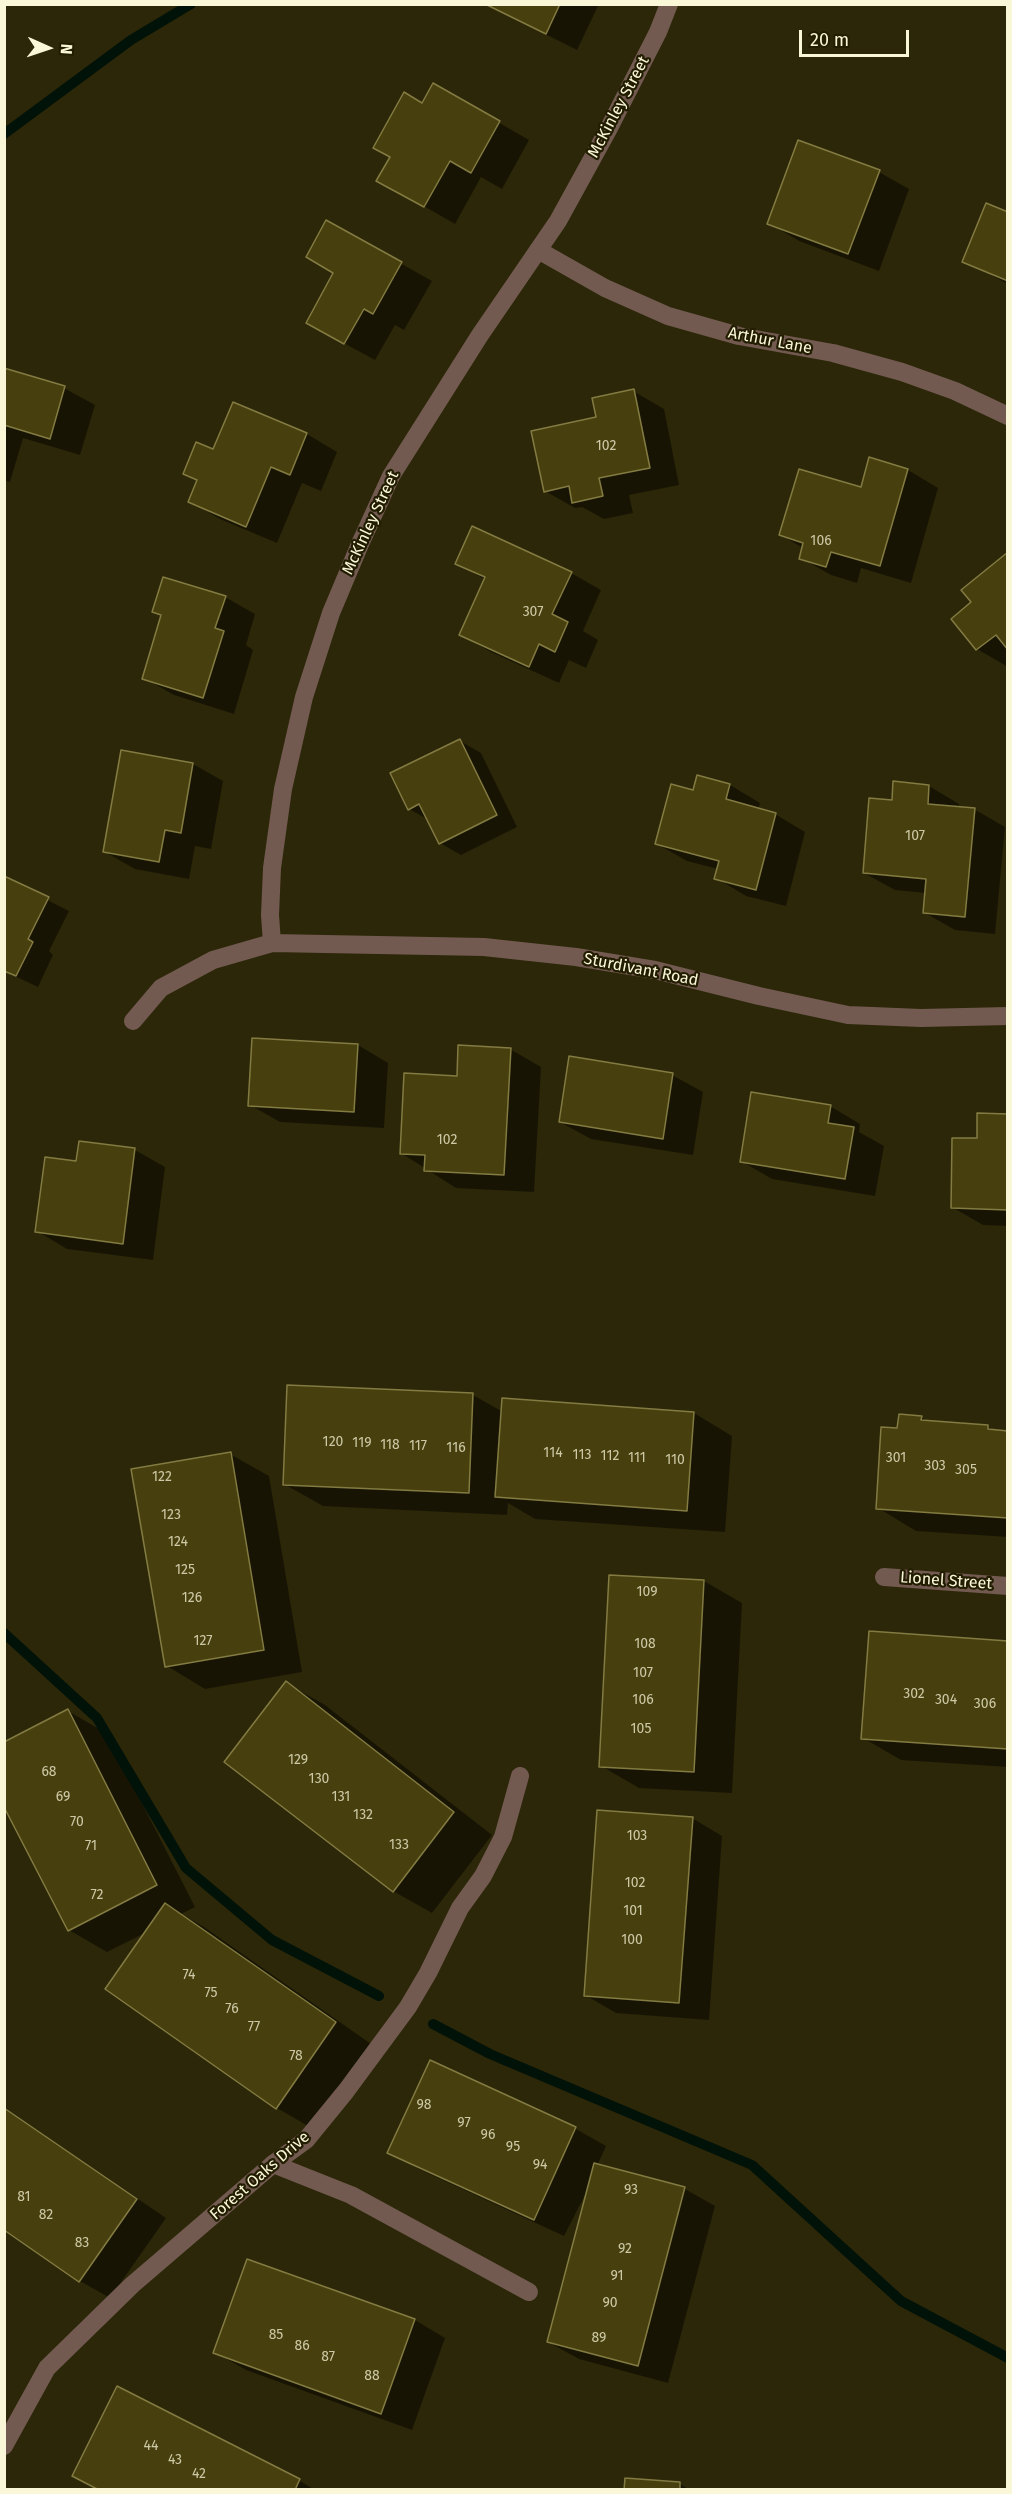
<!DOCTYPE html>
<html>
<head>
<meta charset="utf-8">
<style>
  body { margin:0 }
  #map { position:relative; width:1012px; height:2494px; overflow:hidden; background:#2c2708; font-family:"Fira Sans",sans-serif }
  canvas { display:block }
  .frame { position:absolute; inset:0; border:6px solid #faf6d8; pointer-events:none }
  .north { position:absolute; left:18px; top:18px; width:60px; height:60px; -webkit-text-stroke:4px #221d01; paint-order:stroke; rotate:93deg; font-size:16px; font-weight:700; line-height:24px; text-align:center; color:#faf6d8 }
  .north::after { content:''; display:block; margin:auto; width:21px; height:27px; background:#faf6d8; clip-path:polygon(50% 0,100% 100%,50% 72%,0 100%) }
  .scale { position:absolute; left:799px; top:30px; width:110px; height:27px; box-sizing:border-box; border:3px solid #faf6d8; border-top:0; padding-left:8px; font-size:18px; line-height:21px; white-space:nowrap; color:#faf6d8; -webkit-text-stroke:4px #221d01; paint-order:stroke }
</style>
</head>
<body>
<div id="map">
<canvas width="1012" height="2494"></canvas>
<div class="frame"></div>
<div class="north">N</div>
<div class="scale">20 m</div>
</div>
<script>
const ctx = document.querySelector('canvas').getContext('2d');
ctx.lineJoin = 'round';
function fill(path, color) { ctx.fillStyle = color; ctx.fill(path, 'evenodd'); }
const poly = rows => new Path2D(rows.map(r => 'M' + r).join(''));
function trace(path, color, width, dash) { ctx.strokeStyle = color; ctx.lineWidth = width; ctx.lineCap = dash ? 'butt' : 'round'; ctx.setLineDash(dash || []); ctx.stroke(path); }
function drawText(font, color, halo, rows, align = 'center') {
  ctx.font = font + ' "Fira Sans",sans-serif'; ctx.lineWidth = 4.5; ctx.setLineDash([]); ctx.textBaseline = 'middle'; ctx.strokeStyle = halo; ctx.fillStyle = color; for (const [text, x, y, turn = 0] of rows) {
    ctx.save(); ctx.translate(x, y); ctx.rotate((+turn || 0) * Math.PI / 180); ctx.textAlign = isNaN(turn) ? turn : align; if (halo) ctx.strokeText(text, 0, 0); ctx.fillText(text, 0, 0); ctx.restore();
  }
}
const shadow = poly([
  [485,4,599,4,577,50],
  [434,85,529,140,502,189,481,177,455,224,408,197,423,105],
  [879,172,909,189,879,271,799,241,769,223],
  [1008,214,1008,284,964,261],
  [327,222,432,281,404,330,395,325,375,360,338,340,335,272],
  [4,370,64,388,95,405,80,455,23,438,10,482,4,480],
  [633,391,664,409,679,485,629,495,633,513,604,519,582,507,575,508,545,491,597,418],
  [234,404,307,434,337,452,321,491,302,483,277,543,220,519,190,501,198,481,185,474,213,451],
  [870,459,908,470,938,488,911,583,861,568,857,583,831,575,801,558,803,548,781,535,862,489],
  [1008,554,1008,667,977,649,953,619,973,603],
  [457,563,571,573,601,590,583,631,598,640,586,668,569,660,559,683,491,652,461,635,486,580],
  [225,597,255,614,246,645,253,650,234,714,174,695,144,678,162,616,154,611],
  [460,741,481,753,517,827,461,855,440,843,429,820,409,809],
  [193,764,223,781,211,849,195,846,189,879,135,869,105,852],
  [730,785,760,803,758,810,775,814,805,832,786,906,746,896,716,878,718,869,687,861,657,844,694,792],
  [929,786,959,804,959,808,974,809,1005,827,995,934,955,930,925,913,926,893,895,890,864,873,893,802],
  [4,878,69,911,49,951,53,955,38,987,4,971],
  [253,1039,358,1045,388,1063,384,1128,280,1122,250,1105],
  [510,1049,541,1067,534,1192,456,1188,401,1153,458,1077],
  [672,1075,703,1092,693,1155,591,1139,560,1122],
  [830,1106,860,1124,859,1132,884,1146,875,1196,772,1179,741,1161],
  [1008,1116,1008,1226,983,1225,952,1207,978,1140],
  [135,1150,165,1167,153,1260,67,1249,37,1231],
  [473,1395,503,1412,694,1413,732,1436,725,1532,535,1519,508,1503,507,1515,323,1506,284,1484],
  [921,1417,931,1423,987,1426,996,1431,1008,1432,1008,1537,916,1531,878,1508,899,1430],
  [230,1454,269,1476,302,1672,205,1689,167,1666],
  [611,1576,704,1581,742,1603,732,1793,639,1788,601,1766],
  [1008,1642,1008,1767,901,1760,863,1738],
  [286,1683,325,1705,492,1835,432,1913,393,1891],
  [68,1711,106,1733,195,1907,181,1914,204,1927,374,2046,315,2130,277,2108,107,1989,147,1932,107,1952,69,1930],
  [692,1818,722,1836,709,2020,616,2013,585,1995],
  [430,2062,576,2129,606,2146,597,2166,685,2189,715,2206,668,2383,579,2359,548,2342,590,2185,564,2236,419,2169,389,2152],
  [4,2108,166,2218,110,2298,80,2281,4,2228],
  [248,2261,415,2320,445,2338,412,2430,246,2370,215,2352],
  [117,2388,300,2481,315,2490,99,2490],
  [680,2484,690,2490,626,2490]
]);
const stream = poly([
  [4,134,131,40,191,4],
  [4,1633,97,1718,186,1868,272,1940,379,1996],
  [433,2024,490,2054,752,2165,901,2301,1008,2358]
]);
const building = poly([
  [485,4,560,4,546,34,485,4],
  [433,83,500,121,471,173,450,161,424,207,376,181,390,157,373,148,404,92,422,103,433,83],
  [798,140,880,170,848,254,767,224,798,140],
  [986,203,1008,212,1008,281,962,262,986,203],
  [326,220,402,262,373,314,364,309,344,344,306,323,333,273,306,257,326,220],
  [4,368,65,386,50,439,4,425,4,368],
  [634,389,650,468,599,478,603,496,572,503,569,486,544,492,531,431,596,417,592,398,634,389],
  [233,402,307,433,290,475,271,467,246,527,188,502,197,480,183,474,196,442,213,449,233,402],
  [869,457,908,469,880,566,831,552,826,567,799,559,803,543,779,535,799,469,861,487,869,457],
  [472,526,572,572,552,614,568,622,555,652,539,644,529,667,459,635,485,577,455,564,472,526],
  [1008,552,1008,650,996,635,976,650,951,619,971,602,961,590,1008,552],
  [163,577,226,596,215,628,224,631,203,698,142,679,161,615,152,612,163,577],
  [460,739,497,815,439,844,419,804,408,810,390,773,460,739],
  [121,750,193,763,181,833,165,830,159,862,103,852,121,750],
  [697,775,730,784,726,799,776,813,756,890,714,879,719,861,655,844,671,784,693,790,697,775],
  [893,781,929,785,928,804,975,808,965,917,923,913,926,879,863,873,869,798,892,800,893,781],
  [4,876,49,897,28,939,33,942,16,976,4,971,4,876],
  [252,1038,358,1044,354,1112,248,1106,252,1038],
  [458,1045,511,1048,504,1175,424,1171,425,1155,400,1154,404,1073,457,1076,458,1045],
  [569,1056,673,1073,663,1139,559,1122,569,1056],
  [751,1092,831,1105,828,1123,854,1127,845,1179,740,1162,751,1092],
  [977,1113,1008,1114,1008,1210,951,1208,952,1138,977,1138,977,1113],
  [79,1141,135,1148,123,1244,35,1232,45,1157,76,1161,79,1141],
  [287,1385,473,1393,469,1493,283,1485,287,1385],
  [502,1398,694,1412,687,1511,495,1497,502,1398],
  [899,1414,922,1416,921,1420,988,1425,988,1429,1008,1431,1008,1518,876,1509,881,1427,897,1428,899,1414],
  [231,1452,264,1650,165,1667,131,1469,231,1452],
  [609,1575,704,1580,694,1772,599,1767,609,1575],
  [869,1631,1008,1641,1008,1749,861,1739,869,1631],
  [286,1681,454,1812,393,1892,224,1762,286,1681],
  [68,1709,157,1885,68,1931,4,1807,4,1742,68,1709],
  [597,1810,693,1817,679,2003,584,1996,597,1810],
  [165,1903,336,2022,276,2109,105,1989,165,1903],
  [430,2060,576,2127,534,2220,387,2153,430,2060],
  [4,2108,137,2199,79,2282,4,2230,4,2108],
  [594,2163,685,2187,638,2366,547,2342,594,2163],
  [247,2259,415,2319,381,2414,213,2353,247,2259],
  [117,2386,300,2479,295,2490,99,2490,72,2476,117,2386],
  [625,2478,680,2482,680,2490,624,2490,625,2478]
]);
const lane = poly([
  [273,2164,351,2195,529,2292]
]);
const street = poly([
  [538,250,605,288,668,316,739,336,833,353,902,372,955,391,1008,416],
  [272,943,270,915,272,868,283,789,304,697,331,613,360,544,391,476,480,335,558,221,608,130,658,32,669,4],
  [133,1021,161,988,213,960,272,943,484,947,576,957,655,970,759,996,848,1015,921,1018,1008,1016],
  [884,1577,1008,1586],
  [4,2446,47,2368,132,2285,273,2164,306,2140,346,2091,408,2007,428,1973,460,1908,483,1876,503,1837,520,1776]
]);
const numberNames = [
  ["102",606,446],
  ["106",821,541],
  ["307",533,612],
  ["107",915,836],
  ["102",447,1140],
  ["120",333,1442],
  ["119",362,1443],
  ["118",390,1445],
  ["117",418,1446],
  ["116",456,1448],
  ["114",553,1453],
  ["113",582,1455],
  ["112",610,1456],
  ["111",637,1458],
  ["301",896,1458],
  ["110",675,1460],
  ["303",935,1466],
  ["305",966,1470],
  ["122",162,1477],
  ["123",171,1515],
  ["124",178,1542],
  ["125",185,1570],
  ["109",647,1592],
  ["126",192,1598],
  ["127",203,1641],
  ["108",645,1644],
  ["107",643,1673],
  ["302",914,1694],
  ["106",643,1700],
  ["304",946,1700],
  ["306",985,1704],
  ["105",641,1729],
  ["129",298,1760],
  ["68",49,1772],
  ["130",319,1779],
  ["69",63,1797],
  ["131",341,1797],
  ["132",363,1815],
  ["70",77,1822],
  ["103",637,1836],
  ["133",399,1845],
  ["71",91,1846],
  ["102",635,1883],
  ["72",97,1895],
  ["101",633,1911],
  ["100",632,1940],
  ["74",189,1975],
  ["75",211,1993],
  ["76",232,2009],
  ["77",254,2027],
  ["78",296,2056],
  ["98",424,2105],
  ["97",464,2123],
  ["96",488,2135],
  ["95",513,2147],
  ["94",540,2165],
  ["93",631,2190],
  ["81",24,2197],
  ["82",46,2215],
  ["83",82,2243],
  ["92",625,2249],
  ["91",617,2276],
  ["90",610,2303],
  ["85",276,2335],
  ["89",599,2338],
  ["86",302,2346],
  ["87",328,2357],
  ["88",372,2376],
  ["44",151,2446],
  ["43",175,2460],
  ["42",199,2474]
];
const streetNames = [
  ["McKinley Street",619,107,-62],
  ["Arthur Lane",770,341,11],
  ["McKinley Street",371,523,-65],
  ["Sturdivant Road",641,970,11],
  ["Lionel Street",946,1581,4],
  ["Forest Oaks Drive",260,2176,-41]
];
fill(shadow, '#0007');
trace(stream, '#011209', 10);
fill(building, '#47400e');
trace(building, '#837b42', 1.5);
trace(lane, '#725a51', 18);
trace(street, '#725a51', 18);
drawText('14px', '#cdc8a6', null, numberNames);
drawText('16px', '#faf6d8', '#221d01', streetNames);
</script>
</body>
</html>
